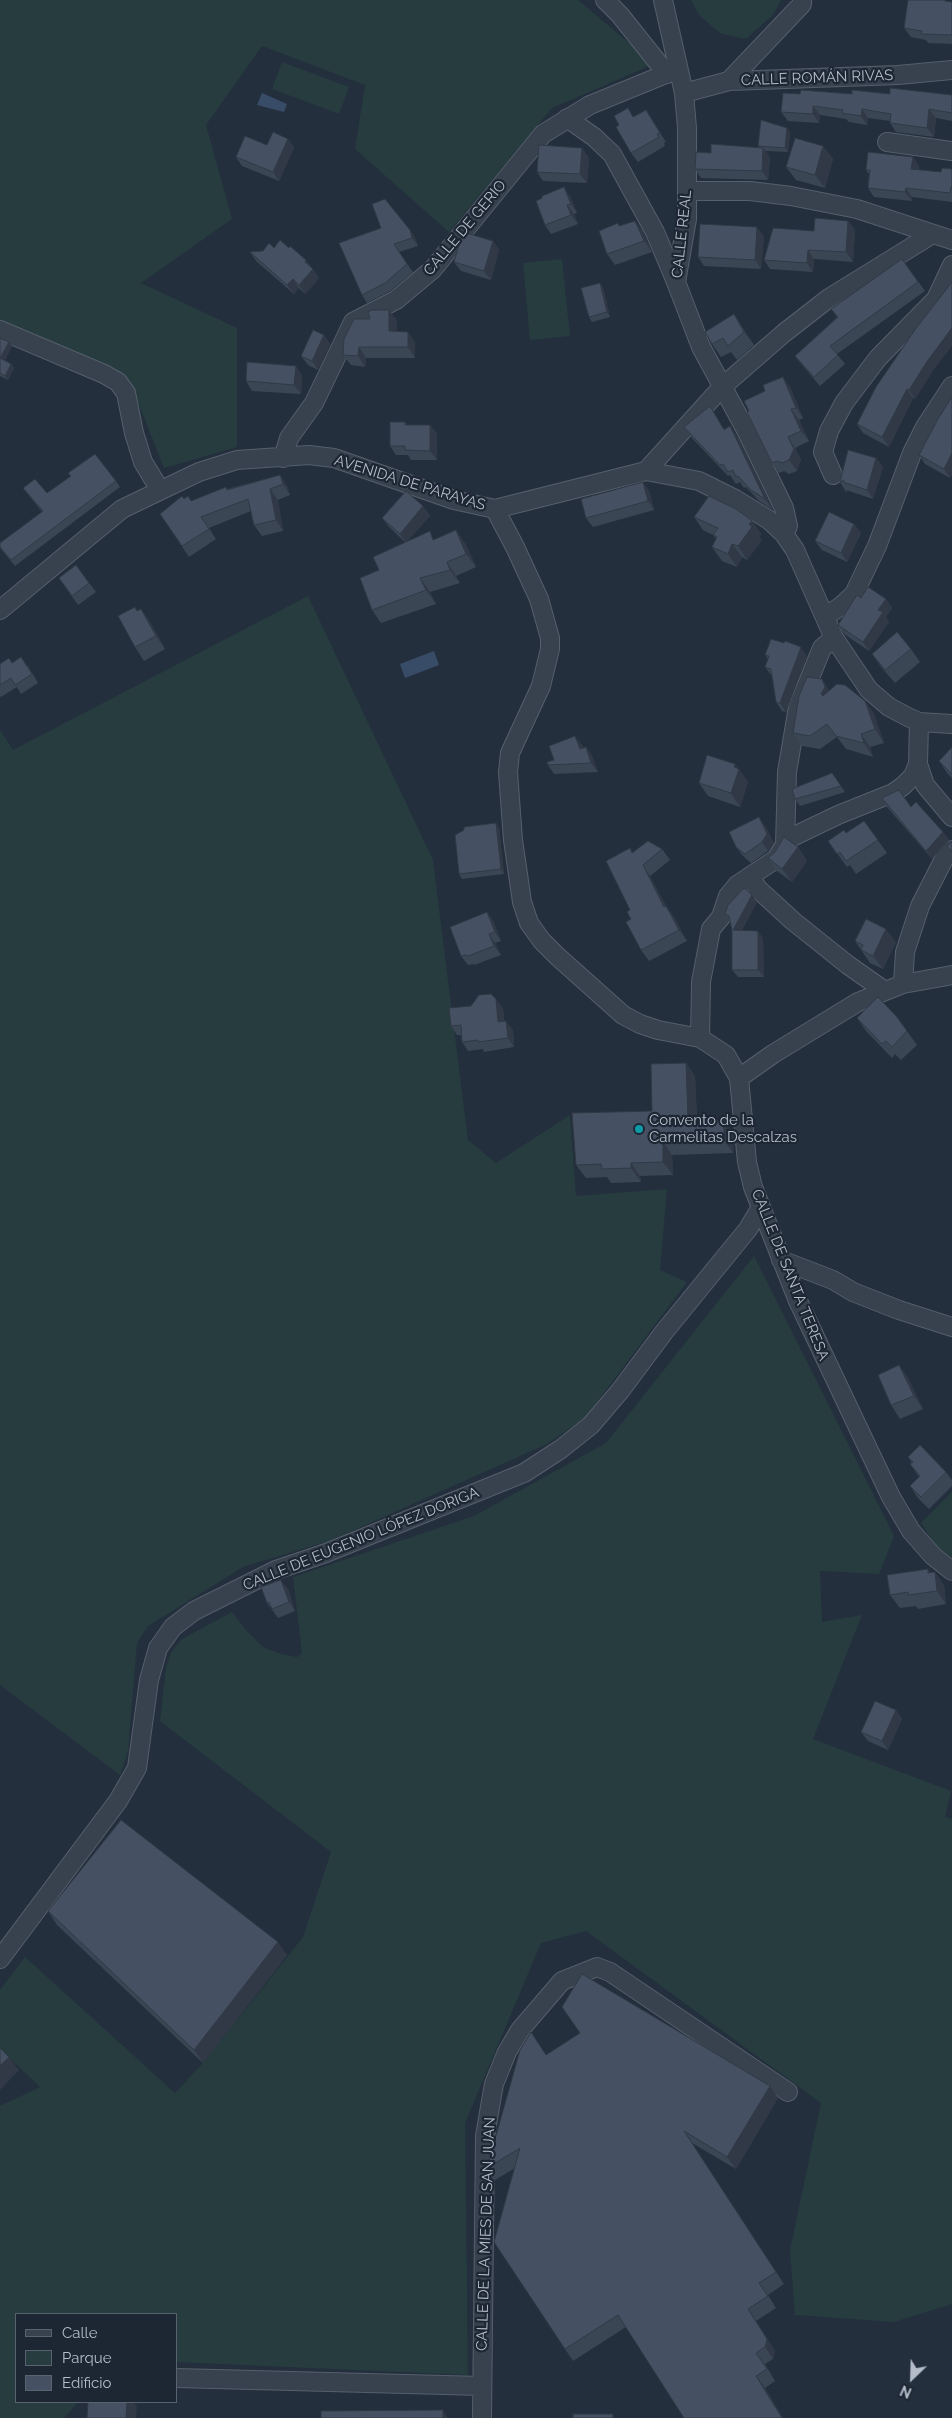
<!DOCTYPE html>
<html>
<head>
<meta charset="utf-8">
<style>
  body { margin:0 }
  #map { position:relative; width:952px; height:2418px; overflow:hidden; background:#242f3e; font-family:Raleway,sans-serif }
  canvas { display:block }
  .legend { position:absolute; left:15px; top:2313px; width:162px; height:90px; box-sizing:border-box; background:#1d2633; border:1px solid #59626f; margin:0; padding:6px 9px; list-style:none; font-size:15px; color:#b4bcc9 }
  .legend li { display:flex; align-items:center; gap:10px; height:25px }
  .legend b { width:25px; border:1px solid #59626f }
  .north { position:absolute; left:887px; top:2353px; width:50px; height:50px; -webkit-text-stroke:4px #1d2633; paint-order:stroke; rotate:204deg; font-size:14px; font-weight:700; line-height:20px; text-align:center; color:#b4bcc9 }
  .north::after { content:''; display:block; margin:auto; width:18px; height:22px; background:#b4bcc9; clip-path:polygon(50% 0,100% 100%,50% 72%,0 100%) }
</style>
</head>
<body>
<div id="map">
<canvas width="952" height="2418"></canvas>
<ul class="legend">
<li><b style="height:6px;background:#38414e"></b>Calle</li>
<li><b style="height:14px;background:#263c3f"></b>Parque</li>
<li><b style="height:14px;background:#455162"></b>Edificio</li>
</ul>
<div class="north">N</div>
</div>
<script>
const ctx = document.querySelector('canvas').getContext('2d');
ctx.lineJoin = 'round';
function fill(path, color) { ctx.fillStyle = color; ctx.fill(path, 'evenodd'); }
const poly = rows => new Path2D(rows.map(r => 'M' + r).join(''));
function trace(path, color, width, dash) { ctx.strokeStyle = color; ctx.lineWidth = width; ctx.lineCap = dash ? 'butt' : 'round'; ctx.setLineDash(dash || []); ctx.stroke(path); }
function drawText(font, color, halo, rows, align = 'center') {
  ctx.font = font + ' Raleway,sans-serif'; ctx.lineWidth = 4.5; ctx.setLineDash([]); ctx.textBaseline = 'middle'; ctx.strokeStyle = halo; ctx.fillStyle = color; for (const [text, x, y, turn = 0] of rows) {
    ctx.save(); ctx.translate(x, y); ctx.rotate((+turn || 0) * Math.PI / 180); ctx.textAlign = isNaN(turn) ? turn : align; if (halo) ctx.strokeText(text, 0, 0); ctx.fillText(text, 0, 0); ctx.restore();
  }
}
const green = poly([
  [0,0,578,0,654,64,552,108,449,232,355,149,365,85,262,46,206,125,232,219,141,283,237,328,237,447,164,468,131,384,0,320],
  [691,0,781,0,773,15,747,38,741,38,722,34,708,23,699,15],
  [282,62,349,87,339,114,272,89],
  [562,259,570,336,530,340,523,263],
  [308,596,433,860,468,1140,496,1163,570,1115,576,1196,667,1189,660,1270,687,1282,586,1417,547,1444,332,1540,243,1567,148,1626,137,1643,128,1751,120,1775,0,1685,0,730,13,750],
  [754,1256,894,1536,879,1574,820,1571,822,1622,862,1615,813,1739,951,1791,945,1817,952,1819,952,2304,894,2322,795,2315,790,2250,821,2103,586,1931,541,1943,465,2123,468,2375,176,2362,176,2314,16,2314,16,2402,78,2402,64,2418,0,2418,0,2106,40,2087,0,2049,0,1990,25,1957,175,2093,203,2063,303,1937,331,1852,160,1721,166,1668,171,1652,182,1639,232,1612,245,1629,263,1647,281,1654,297,1657,302,1653,293,1577,474,1516,606,1443],
  [952,1492,952,1557,937,1547,921,1523]
]);
const water = poly([
  [262,93,287,104,284,112,257,105],
  [434,651,439,665,405,678,400,664]
]);
const minor = poly([
  [605,0,620,15,667,74],
  [663,0,684,93,687,128,687,219,676,282,701,347,747,432,784,508,788,526,784,534],
  [729,81,802,4,802,0],
  [684,93,729,81,898,75,952,70],
  [567,118,594,137,612,154,655,232,676,282],
  [887,142,952,151],
  [687,191,750,191,791,196,857,209,952,240],
  [0,330,104,374,118,382,126,393,134,433,143,462,160,490],
  [283,458,289,438,314,403,353,322,396,300,433,269,543,134,590,105,678,69],
  [646,471,722,387,784,333,829,298,931,235],
  [833,475,823,452,829,431,844,403,878,358,936,299,952,265],
  [495,509,515,547,539,599,550,638,550,649,541,686,510,753,508,772,513,840,522,902,529,923,542,941,557,956,623,1015,640,1024,658,1030,700,1038,726,1055,739,1078,747,1162,753,1187,798,1301,891,1497,911,1531,933,1556,952,1571],
  [0,610,122,509,199,472,237,460,309,455,334,458,454,500,495,509,646,471,699,481,735,499,769,520,784,534,795,550,834,638,869,690,889,707,908,717,919,722,952,724],
  [826,616,841,606,854,594,877,546,912,453,925,427,952,386],
  [918,764,925,785,952,817],
  [786,840,838,815,893,793,903,786,913,776,918,764,919,722],
  [750,876,758,889,793,921,848,965,885,991],
  [903,984,905,952,920,906,944,859,952,850],
  [700,1038,701,982,711,929,721,917,728,896,737,885,776,859,785,845,787,772,798,707,822,648,834,638],
  [739,1078,773,1054,858,1002,903,984,952,975],
  [781,1260,833,1280,853,1292,899,1310,952,1327],
  [0,1959,118,1801,137,1768,149,1680,158,1648,173,1627,194,1611,276,1570,326,1553,524,1473,561,1449,591,1425,620,1391,664,1332,748,1229,760,1209],
  [176,2378,482,2386],
  [482,2418,485,2136,491,2101,494,2084,507,2052,520,2030,562,1981,597,1967,610,1972,788,2092]
]);
const wall = poly([
  [947,2,952,2,952,44,928,43,926,40,911,37,904,28],
  [800,94,890,94,952,95,952,121,936,118,934,137,896,132,890,123,890,121,868,118,867,125,849,122,846,119,820,115,819,123,788,121,781,112],
  [646,110,666,142,664,143,665,146,638,162,631,153,634,117],
  [790,132,788,152,765,151,770,157,768,180,701,178,695,169,711,153,760,148,758,146],
  [288,139,294,148,279,181,242,166,236,157],
  [823,146,833,159,825,188,796,180,786,167],
  [582,148,589,158,587,183,543,181,537,172],
  [913,157,919,166,919,170,941,172,952,169,952,202,912,197,912,201,874,197,868,188,869,174,866,170],
  [570,196,577,213,574,214,578,224,551,234,545,225],
  [635,221,643,232,652,252,615,265,607,254,618,223,619,226],
  [848,221,855,230,853,262,814,259,813,272,770,269,764,260],
  [410,230,415,238,418,246,399,252,413,272,390,291,367,303,362,295,339,243],
  [764,236,761,269,704,266,698,257],
  [493,241,499,250,491,280,461,271,454,262],
  [274,248,289,248,306,260,319,278,305,294,299,288,294,294,256,261,250,252,263,251],
  [902,259,925,291,837,354,845,364,820,386,802,365,795,356,837,317,831,309],
  [600,283,603,288,610,317,592,322,589,317],
  [734,314,743,328,754,345,737,360,731,352,721,357,712,344],
  [397,320,396,331,415,342,415,358,366,358,365,367,351,365,343,355],
  [324,335,330,344,318,370,308,365,301,356],
  [0,338,12,346,5,360,11,364,14,368,8,380,0,376],
  [932,372,915,399,913,398,889,447,863,433,857,424],
  [302,375,301,394,252,391,246,381],
  [790,387,803,418,799,420,809,441,795,448,801,460,797,471,789,474,784,471,779,473,772,463],
  [952,397,952,475,950,478,925,464,919,455],
  [710,406,724,429,730,426,738,438,773,510,759,501,746,487,744,488,740,482,736,484,730,475,728,476,692,438,684,427],
  [405,422,407,425,430,425,437,434,437,460,411,460,408,455,396,455,390,446],
  [876,458,883,467,873,499,849,491,848,490,846,492,840,482],
  [280,475,287,486,290,495,278,500,283,531,262,536,254,525,251,511,209,528,216,539,189,557,160,514,184,499,191,501,226,487,227,489],
  [116,481,120,487,15,566,0,548,42,512,23,488,47,493],
  [649,491,654,510,593,527,586,518],
  [423,506,430,516,407,541,435,539,465,543,476,567,456,576,460,583,430,592,436,604,381,623,372,610,379,570,405,542,389,527,382,518],
  [694,517,752,521,761,534,759,537,762,540,747,560,742,557,737,567,722,561,712,547,716,539,713,535,703,530],
  [854,524,861,533,847,562,822,550,815,541],
  [76,565,96,592,78,605,59,578],
  [861,598,886,599,892,608,886,617,889,622,869,651,844,634,838,625],
  [141,609,150,622,165,649,144,661,135,647,138,610],
  [784,643,807,656,786,712,782,711,776,702,772,676,765,667,768,659,765,655],
  [911,649,920,662,895,683,881,667,872,654],
  [13,663,28,666,38,683,21,694,17,687,1,697,0,696,0,664],
  [822,679,829,691,865,701,874,714,884,743,870,747,873,757,846,749,837,737,820,749,802,746,793,733],
  [582,745,583,748,586,747,592,756,598,772,554,774,548,765,554,760],
  [952,747,952,778,948,774,939,761],
  [738,768,748,782,740,807,708,796,699,783],
  [832,773,845,792,800,806,795,799],
  [882,798,911,807,943,832,949,840,932,859,887,807],
  [864,821,887,853,856,874,850,865,847,867,828,841,846,833],
  [765,826,774,843,768,851,751,863,743,856,736,847],
  [499,828,504,874,462,879,459,874],
  [798,847,807,861,792,882,777,871,768,858],
  [630,848,633,853,662,849,670,860,650,876,666,906,674,917,687,941,649,961,641,950,631,919,630,910],
  [757,902,742,930,763,938,764,977,738,977,732,970,732,930,730,921,725,914],
  [487,912,493,921,501,941,495,943,501,955,474,965,473,964,468,965,461,956],
  [855,941,896,942,883,969,870,963],
  [503,1008,504,1021,513,1030,514,1047,484,1052,483,1049,468,1051,462,1042,461,1035,457,1035,451,1026],
  [896,1016,917,1045,901,1060,895,1054,892,1058,866,1031,857,1018],
  [686,1063,695,1076,697,1120,724,1120,734,1133,733,1153,672,1155,673,1175,640,1176,641,1182,611,1183,607,1177,586,1178,576,1165,652,1111],
  [899,1365,908,1378,923,1409,900,1419,891,1405],
  [908,1457,946,1472,952,1480,952,1486,929,1509,918,1498,910,1486,919,1477,910,1464,912,1463],
  [928,1569,930,1573,944,1585,946,1604,918,1609,916,1606,900,1608,890,1595],
  [288,1589,295,1611,278,1618,267,1603],
  [896,1710,902,1719,888,1750,868,1741,861,1732],
  [48,1911,287,1955,203,2063,57,1925],
  [546,2055,778,2098,736,2169,692,2143,784,2284,768,2295,776,2308,756,2321,775,2351,773,2359,765,2364,775,2381,765,2388,783,2418,684,2418,626,2327,573,2361,565,2349,515,2168,495,2180,487,2168]
]);
const shadedWall = poly([
  [813,106,820,115,819,123,813,114],
  [862,109,868,118,867,125,861,116],
  [929,109,936,118,934,137,927,128],
  [646,110,652,119,666,142,660,133],
  [787,128,790,132,788,152,785,148],
  [288,139,294,148,279,181,273,172],
  [823,146,833,159,825,188,815,175],
  [582,148,589,158,587,183,580,174],
  [763,148,770,157,768,180,762,171],
  [913,157,919,166,918,178,911,169],
  [564,187,570,196,577,213,571,204],
  [906,188,912,197,912,201,905,192],
  [567,205,574,214,578,224,571,215],
  [635,221,643,232,652,252,644,241],
  [848,221,855,230,853,262,846,252],
  [757,227,764,236,761,269,755,260],
  [410,230,415,238,418,246,412,238],
  [493,241,499,250,491,280,484,271],
  [808,250,814,259,813,272,807,263],
  [306,260,313,269,305,262],
  [313,269,319,278,305,294,299,285],
  [293,279,299,288,294,294,287,285],
  [600,283,603,288,610,317,607,312],
  [389,310,397,320,396,342,389,331],
  [734,314,743,328,754,345,744,332],
  [952,328,952,346,932,372,915,399,909,390,926,363],
  [408,332,415,342,415,358,408,347],
  [324,335,330,344,318,370,312,361],
  [9,342,12,346,3,363,0,358],
  [359,347,366,358,365,367,358,356],
  [11,364,14,368,8,380,5,376],
  [296,366,302,375,301,394,294,385],
  [783,377,790,387,803,418,796,408],
  [907,389,913,398,889,447,882,437],
  [791,409,799,420,809,441,801,431],
  [430,425,437,434,437,460,430,451],
  [730,426,738,438,773,510,765,499],
  [788,437,795,448,801,460,797,471,789,460],
  [952,453,952,475,950,478,944,469],
  [876,458,883,467,873,499,867,490],
  [280,475,287,486,290,495,283,484],
  [643,482,649,491,654,510,648,501],
  [270,489,278,500,283,531,276,520],
  [423,506,430,516,406,543,400,534],
  [752,521,761,534,759,537,762,540,747,560,738,546,749,524],
  [854,524,861,533,847,562,841,553],
  [456,530,465,543,476,567,466,554],
  [732,544,742,557,737,567,728,554],
  [447,562,456,576,460,583,450,570],
  [420,578,430,592,436,604,426,590],
  [886,599,892,608,886,617,889,622,869,651,863,642,878,610],
  [141,609,150,622,165,649,156,636],
  [801,647,807,656,786,712,780,703],
  [822,679,831,693,830,707,821,694],
  [865,701,874,714,884,743,875,729],
  [861,734,870,747,873,757,864,743],
  [575,736,582,745,586,758,580,749],
  [586,747,592,756,598,772,591,763],
  [735,764,748,782,740,807,731,793],
  [759,817,765,826,774,843,768,851,762,842],
  [496,823,499,828,504,874,501,869],
  [943,832,949,840,932,859,926,851],
  [798,847,807,861,792,882,782,869],
  [643,865,650,876,672,918,664,907],
  [752,895,757,902,738,938,733,930],
  [666,906,674,917,687,941,679,930],
  [487,912,493,921,501,941,495,932],
  [886,929,896,942,883,969,873,956],
  [758,931,763,938,764,977,758,970],
  [489,934,495,943,501,955,494,946],
  [496,999,503,1008,504,1031,498,1022],
  [506,1021,513,1030,514,1047,508,1038],
  [686,1063,695,1076,697,1133,688,1120],
  [724,1120,734,1133,733,1153,724,1140],
  [663,1142,672,1155,673,1175,663,1162],
  [631,1163,640,1176,641,1182,631,1168],
  [899,1365,908,1378,923,1409,914,1396],
  [928,1569,936,1580,935,1572,944,1585,946,1604,937,1591,928,1573],
  [281,1580,288,1589,295,1611,289,1602],
  [896,1710,902,1719,888,1750,882,1741],
  [278,1942,287,1955,203,2063,194,2050],
  [9,2057,19,2070,0,2090,0,2066],
  [770,2086,778,2098,736,2169,727,2157],
  [684,2131,692,2143,784,2284,776,2272],
  [748,2309,775,2351,773,2359,765,2347],
  [756,2376,765,2388,783,2418,782,2418],
  [127,2402,133,2402,137,2407,136,2418,126,2418],
  [443,2410,447,2417,447,2418,443,2418]
]);
const building = poly([
  [908,0,945,0,945,1,952,2,952,35,921,34,922,31,904,28,908,0],
  [890,88,952,95,952,113,929,109,927,128,890,123,891,114,862,109,861,116,842,113,843,110,813,106,813,114,781,112,783,93,800,94,801,90,852,94,852,90,890,94,890,88],
  [628,108,633,117,646,110,660,133,657,134,659,137,631,153,616,127,619,125,614,116,628,108],
  [761,120,787,128,785,148,758,146,761,120],
  [273,132,288,139,273,172,236,157,245,136,267,145,273,132],
  [795,138,823,146,815,175,786,167,795,138],
  [711,144,763,148,762,171,695,169,696,152,711,153,711,144],
  [539,145,582,148,580,174,537,172,539,145],
  [868,152,913,157,911,169,941,172,942,168,952,169,952,187,951,187,950,193,906,188,905,192,868,188,870,170,866,170,868,152],
  [564,187,571,204,567,205,571,215,545,225,536,201,542,198,542,196,564,187],
  [385,199,410,230,412,238,394,244,407,264,385,283,362,295,339,243,381,228,372,204,385,199],
  [815,218,848,221,846,252,808,250,807,263,764,260,773,228,814,231,815,218],
  [635,221,644,241,607,254,599,231,618,223,619,226,635,221],
  [700,224,757,227,755,260,698,257,700,224],
  [463,232,493,241,484,271,454,262,463,232],
  [280,240,289,248,290,246,306,260,305,262,313,269,299,285,293,279,287,285,250,252,263,251,269,243,274,248,280,240],
  [902,259,918,282,830,346,838,355,814,377,795,356,838,317,831,309,902,259],
  [952,282,952,328,926,363,909,390,907,389,882,437,857,424,876,387,917,327,952,282],
  [600,283,607,312,589,317,581,288,600,283],
  [372,310,389,310,389,331,408,332,408,347,359,347,358,356,343,355,344,339,354,319,370,319,368,312,372,310],
  [734,314,744,332,728,346,723,338,712,344,705,332,734,314],
  [313,330,324,335,312,361,301,356,313,330],
  [0,338,9,342,0,358,11,364,5,376,0,373,0,338],
  [247,362,296,366,294,385,246,381,247,362],
  [783,377,796,408,791,409,801,431,788,437,794,449,789,460,782,463,777,461,772,463,747,412,749,411,744,401,765,391,763,385,783,377],
  [952,397,952,453,944,469,919,455,938,419,952,397],
  [710,406,724,430,730,426,765,499,751,490,738,476,736,477,733,470,728,472,723,464,720,465,684,427,710,406],
  [390,422,405,422,405,425,430,425,430,451,405,450,405,446,390,446,390,422],
  [848,450,876,458,867,490,843,482,844,480,840,482,848,450],
  [95,454,116,481,11,560,0,547,0,543,43,511,23,488,35,479,47,493,71,476,68,473,95,454],
  [280,475,283,484,270,489,276,520,254,525,248,499,201,517,209,529,182,546,160,514,182,496,184,499,188,496,191,501,226,487,227,490,280,475],
  [643,482,648,501,586,518,581,499,643,482],
  [406,491,423,506,400,534,382,518,406,491],
  [709,496,736,509,752,521,749,524,752,527,738,546,732,544,728,554,712,547,717,537,713,535,718,528,694,517,709,496],
  [829,512,854,524,841,553,815,541,829,512],
  [456,530,466,554,447,562,450,570,420,578,426,590,372,610,360,578,379,570,373,557,430,531,433,540,456,530],
  [76,565,89,583,72,596,59,578,76,565],
  [868,587,886,599,878,610,883,612,863,642,838,625,857,595,861,598,868,587],
  [135,607,137,611,141,609,156,636,135,647,118,616,135,607],
  [897,632,911,649,885,670,872,654,897,632],
  [771,639,784,643,785,641,801,647,780,703,776,702,771,669,765,667,769,656,765,655,771,639],
  [21,657,32,674,15,685,11,678,0,685,0,664,9,658,12,663,21,657],
  [807,677,822,679,825,687,821,694,823,696,837,684,845,685,865,701,875,729,861,734,864,743,836,736,827,724,810,736,793,733,799,696,807,677],
  [575,736,580,749,586,747,591,763,548,765,547,762,554,760,549,746,575,736],
  [952,747,952,774,939,761,952,747],
  [707,755,735,764,734,767,739,769,731,793,699,783,707,755],
  [832,773,841,786,795,799,792,789,832,773],
  [899,790,911,807,916,802,943,832,926,851,882,798,899,790],
  [759,817,767,834,762,842,745,854,736,847,729,832,759,817],
  [864,821,878,840,846,861,840,852,837,854,828,841,844,830,846,833,864,821],
  [496,823,501,869,459,874,455,835,464,830,464,827,496,823],
  [784,837,798,847,782,869,768,858,775,852,784,837],
  [648,841,662,849,643,865,664,907,666,906,679,930,641,950,626,922,631,919,627,912,630,910,606,861,630,848,632,853,648,841],
  [952,841,952,851,947,847,952,841],
  [744,888,752,895,733,930,758,931,758,970,732,970,732,930,729,916,725,914,728,905,744,888],
  [487,912,495,932,489,934,494,946,468,956,466,955,461,956,450,927,487,912],
  [866,919,886,929,873,956,861,950,863,945,855,941,866,919],
  [491,994,496,999,498,1022,506,1021,508,1038,478,1042,478,1040,462,1042,461,1025,451,1026,449,1008,471,1006,479,995,491,994],
  [878,997,896,1016,907,1031,892,1047,886,1041,882,1044,857,1018,878,997],
  [686,1063,688,1120,724,1120,724,1140,663,1142,663,1162,631,1163,631,1168,602,1169,601,1164,576,1165,572,1113,652,1111,651,1064,686,1063],
  [899,1365,914,1396,891,1405,878,1375,899,1365],
  [920,1445,946,1472,921,1497,910,1486,920,1476,910,1464,913,1462,908,1457,920,1445],
  [928,1569,928,1573,935,1572,937,1591,908,1595,908,1592,890,1595,887,1575,928,1569],
  [281,1580,289,1602,272,1609,269,1602,267,1603,261,1587,281,1580],
  [875,1701,896,1710,882,1741,861,1732,875,1701],
  [121,1820,278,1942,194,2050,48,1911,121,1820],
  [582,1974,770,2086,727,2157,684,2131,776,2272,759,2283,768,2296,748,2309,767,2339,765,2347,756,2353,767,2369,756,2376,782,2418,684,2418,618,2315,565,2349,494,2242,520,2148,487,2168,520,2050,531,2032,546,2055,580,2033,562,2007,582,1974],
  [0,2048,9,2057,0,2066,0,2048],
  [88,2402,127,2402,126,2418,87,2418,88,2402],
  [443,2410,443,2418,321,2418,321,2411,443,2410],
  [573,2414,613,2414,613,2418,573,2418,573,2414]
]);
const markers = [
  [639,1129,5,"#0f9aa8"]
];
const streetNames = [
  ["CALLE ROMÁN RIVAS",817,78,-2],
  ["CALLE DE GERIO",465,228,-50],
  ["CALLE REAL",682,234,-84],
  ["AVENIDA DE PARAYAS",410,483,17],
  ["CALLE DE SANTA TERESA",790,1275,68],
  ["CALLE DE EUGENIO LÓPEZ DORIGA",361,1539,-22],
  ["CALLE DE LA MIES DE SAN JUAN",486,2234,-88]
];
const poiNames = [
  ["Convento de la",649,1120],
  ["Carmelitas Descalzas",649,1137]
];
fill(green, '#263c3f');
fill(water, '#394c67');
trace(minor, '#565f6c', 20);
trace(minor, '#38414e', 18);
fill(wall, '#3b4654');
fill(shadedWall, '#303945');
fill(building, '#455162');
trace(building, '#303945', 1);
for (const [x, y, r, color] of markers) { const dot = new Path2D(); dot.arc(x, y, r, 0, 2 * Math.PI); ctx.fillStyle = color; ctx.fill(dot); trace(dot, '#1d2633', 2); }
drawText('15px', '#b4bcc9', '#1d2633', streetNames);
drawText('15px', '#b4bcc9', '#1d2633', poiNames, 'left');
</script>
</body>
</html>
